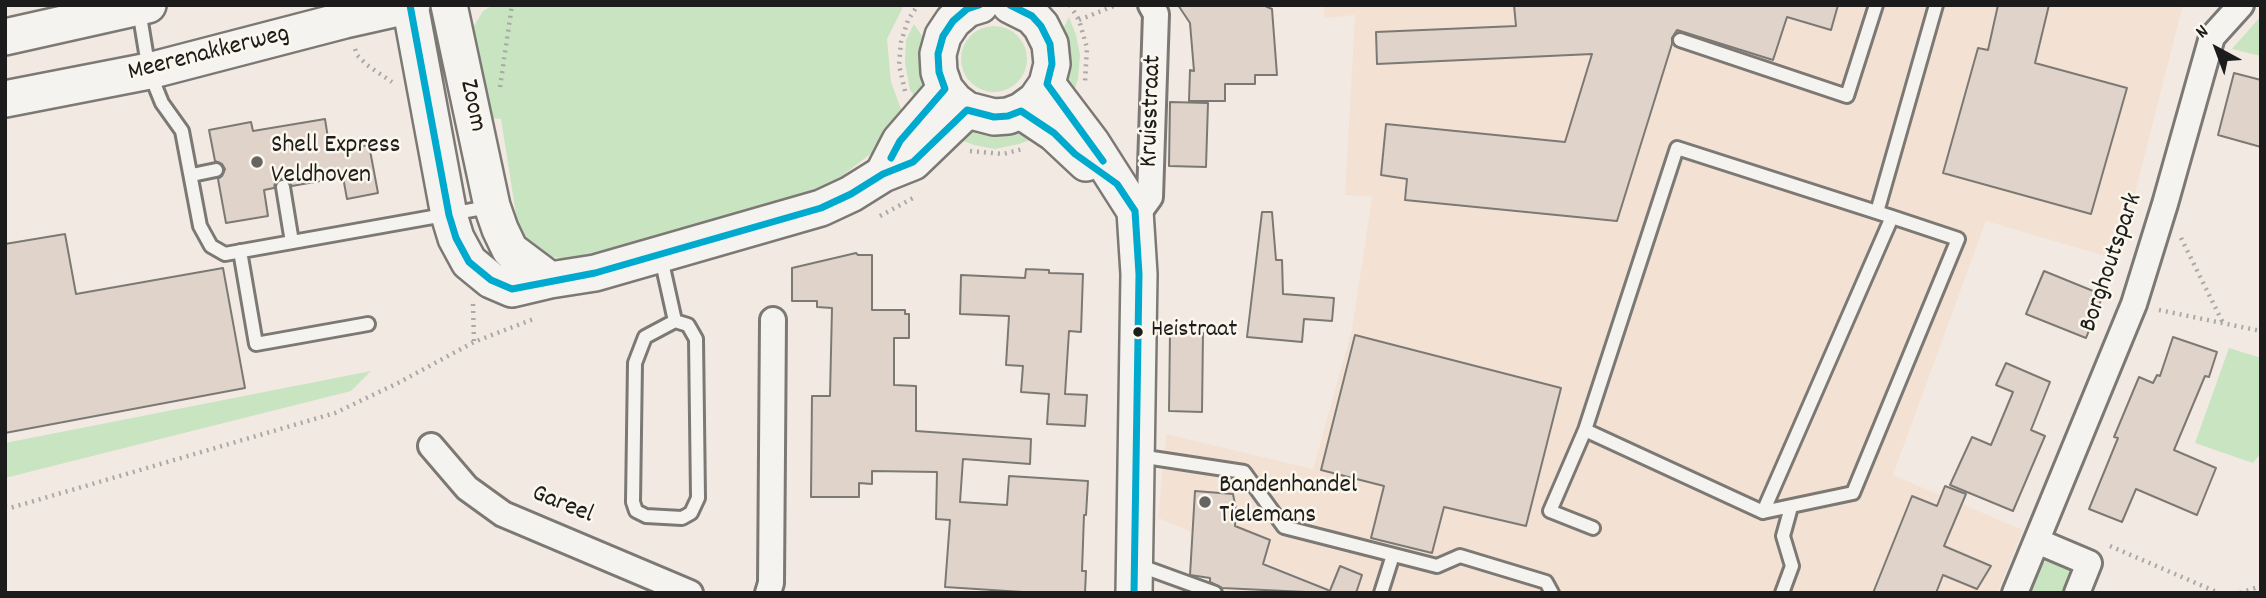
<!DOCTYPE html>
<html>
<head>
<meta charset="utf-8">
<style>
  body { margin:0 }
  #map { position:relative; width:2266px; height:598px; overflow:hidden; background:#f2eae2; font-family:Dekko,sans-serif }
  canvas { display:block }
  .frame { position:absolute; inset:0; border:7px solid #1c1c1c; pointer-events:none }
  .north { position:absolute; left:2182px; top:14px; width:70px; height:70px; -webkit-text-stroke:5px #fbf7ec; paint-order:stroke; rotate:319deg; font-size:19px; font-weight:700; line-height:28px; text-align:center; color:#1c1c1c }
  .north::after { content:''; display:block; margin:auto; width:24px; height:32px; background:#1c1c1c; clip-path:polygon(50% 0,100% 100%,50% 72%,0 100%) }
</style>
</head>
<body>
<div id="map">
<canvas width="2266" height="598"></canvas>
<div class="frame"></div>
<div class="north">N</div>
</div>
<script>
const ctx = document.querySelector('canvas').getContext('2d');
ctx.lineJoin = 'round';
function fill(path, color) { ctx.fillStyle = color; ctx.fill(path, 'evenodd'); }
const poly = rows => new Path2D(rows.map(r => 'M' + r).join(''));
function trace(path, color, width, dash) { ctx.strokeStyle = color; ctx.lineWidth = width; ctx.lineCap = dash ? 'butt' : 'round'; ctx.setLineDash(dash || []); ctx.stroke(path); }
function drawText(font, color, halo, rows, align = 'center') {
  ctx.font = font + ' Dekko,sans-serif'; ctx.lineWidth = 5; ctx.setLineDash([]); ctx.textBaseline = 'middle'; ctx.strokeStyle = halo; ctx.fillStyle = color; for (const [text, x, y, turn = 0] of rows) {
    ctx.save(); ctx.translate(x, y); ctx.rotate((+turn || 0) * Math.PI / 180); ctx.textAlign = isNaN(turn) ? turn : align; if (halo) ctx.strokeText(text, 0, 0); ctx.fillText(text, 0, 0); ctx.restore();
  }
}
const built = poly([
  [1323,5,2183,5,2118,260,1986,221,1893,475,2023,530,1997,593,1311,593,1315,583,1158,518,1166,434,1313,469,1352,329,1372,197,1345,195,1355,15,1325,18]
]);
const green = poly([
  [493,5,904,5,887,39,891,82,904,117,873,152,834,182,767,206,579,260,542,256,524,243,518,227,501,119,486,118,469,52,474,26,483,11],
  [2261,16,2261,56,2232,49],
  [1069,17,1076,35,1080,55,1078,79,1071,101,1062,91,1061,33],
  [914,24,924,39,926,79,919,103,910,90,905,63,906,40],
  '961 59a33 33 0 1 1 66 0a33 33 0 1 1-66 0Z',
  [965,127,1023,128,1038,137,1019,144,995,149,974,145,950,136],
  [2229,348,2261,358,2261,453,2253,463,2195,443],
  [371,371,351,391,5,478,5,443],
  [2057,559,2069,566,2074,574,2066,593,2031,593,2044,562]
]);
const building = poly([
  [1178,5,1263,5,1272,9,1277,75,1255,75,1255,84,1225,84,1225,101,1189,101,1190,70,1194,71,1190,23,1178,5],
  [1514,5,1838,5,1831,30,1787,17,1773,60,1677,30,1672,38,1672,44,1617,221,1405,200,1407,179,1381,175,1386,124,1565,142,1592,54,1377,64,1376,32,1516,26,1514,5],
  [1998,5,2049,5,2035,63,2127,88,2091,214,1943,173,1978,48,1988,50,1998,5],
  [2234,73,2261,80,2261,147,2218,135,2234,73],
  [1170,102,1208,103,1206,167,1169,166,1170,102],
  [325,119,330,151,369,145,378,193,347,199,343,177,292,186,287,179,281,179,275,183,274,188,264,190,268,216,226,223,218,179,222,176,225,169,222,164,215,161,209,130,251,122,253,131,325,119],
  [1262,212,1272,212,1276,260,1282,260,1283,294,1334,298,1332,321,1304,319,1302,342,1247,337,1262,212],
  [65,234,76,294,223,268,245,388,5,433,5,244,65,234],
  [856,253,858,255,872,255,872,310,905,310,905,314,909,314,909,338,894,338,894,385,916,386,916,431,1031,439,1030,464,963,459,960,502,1007,505,1009,476,1088,481,1086,515,1084,515,1082,571,1086,571,1085,593,1038,593,945,587,950,520,936,519,937,472,872,471,872,484,859,483,859,497,811,497,812,396,830,396,832,308,817,307,817,301,792,301,792,268,856,253],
  [1026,269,1049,270,1049,273,1083,274,1081,332,1069,331,1065,394,1087,395,1085,426,1047,424,1049,394,1021,392,1023,366,1006,365,1009,316,960,314,961,275,1025,278,1026,269],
  [2044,271,2103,295,2086,338,2026,314,2044,271],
  [1170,332,1203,333,1202,412,1169,411,1170,332],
  [1355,335,1561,388,1526,526,1444,507,1432,553,1371,538,1384,486,1321,470,1355,335],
  [2173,337,2217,352,2209,377,2205,376,2174,450,2216,468,2197,515,2136,489,2122,522,2089,509,2118,438,2114,437,2139,377,2153,383,2157,375,2160,376,2173,337],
  [2006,363,2050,382,2031,430,2045,436,2013,511,1950,485,1972,437,1991,445,2013,392,1996,385,2006,363],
  [1945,486,1966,494,1944,546,1991,566,1977,589,1943,575,1936,593,1873,593,1912,496,1937,506,1945,486],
  [1195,491,1233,494,1236,510,1235,526,1270,540,1263,564,1328,590,1327,593,1222,588,1210,582,1210,578,1190,575,1195,491],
  [1340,566,1362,575,1356,593,1329,593,1340,566]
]);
const path = poly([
  [1070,5,1079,20,1087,48,1085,82],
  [1079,20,1116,5],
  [355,49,357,55,367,65,392,82],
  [500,87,512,5],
  [905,91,899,65,901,42,908,20,918,5],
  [970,151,1003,154,1023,149],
  [880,216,915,197],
  [2181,238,2224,325],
  [473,304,474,342],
  [2159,310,2261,331],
  [5,507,10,508,335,413,398,383,474,342,536,318],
  [2110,546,2219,593],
  [2240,593,2261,586]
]);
const lane = poly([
  [139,10,149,71,162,103,182,131,200,226,211,246,225,254,489,207],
  [1680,40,1847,96,1876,5],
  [192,175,216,170],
  [283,187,292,242],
  [1877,212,1936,5],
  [240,251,256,344,368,324],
  [661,258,675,321,645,337,635,363,633,502,636,511,646,516,682,518,691,513,698,498,696,339,688,325,675,321],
  [1585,430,1550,511,1593,528],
  [1139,456,1244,472,1284,527,1437,566,1460,556,1546,582,1552,593],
  [1763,512,1853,493,1958,239,1892,217,1677,148,1585,430,1763,512,1892,217],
  [1138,565,1215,593],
  [1381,593,1393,555],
  [1782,593,1792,566,1783,536,1791,507]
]);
const street = poly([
  [1135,211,1142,208,1150,197,1156,14,1151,5],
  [431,446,467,488,503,514,690,593],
  [2037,541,2089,563,2077,593],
  [768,593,771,583,773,320],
  [2015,593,2134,304,2165,204,2212,37,2241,5]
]);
const secondary = poly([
  [410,5,449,215,456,238,469,262,491,280,512,289,550,280,595,273,821,208,851,194,883,174,913,162,967,110],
  [449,5,492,206,500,229,510,250,550,280],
  [980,5,967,9,953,21,943,36,938,54,939,72,945,89,955,101,967,110,994,117,1008,116,1021,111,1036,100,1047,84,1052,64,1050,44,1041,26,1032,16,1010,5],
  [5,37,148,5],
  [1047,84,1091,142,1135,211,1139,274,1134,593],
  [5,99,149,71,345,20,412,5],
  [1021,111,1054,133,1086,163],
  [883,174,900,141,945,89]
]);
const bus1 = poly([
  [410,5,449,215,456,238,469,262,491,280,512,289,595,273,821,208,851,194,883,174,913,162,967,110,994,117,1008,116,1021,111,1054,133,1075,154,1117,184,1135,211,1139,274,1134,593],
  [1010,5,1032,16,1041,26,1050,44,1052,64,1047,84,1103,161],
  [891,158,900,141,945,89,939,72,938,54,943,36,953,21,967,9,979,5]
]);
const markers = [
  [257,162,7,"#676461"],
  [1138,332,6,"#1c1c1c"],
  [1205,502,7,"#676461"]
];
const busNames = [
  ["Heistraat",1151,332]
];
const streetNames = [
  ["Meerenakkerweg",209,55,-14],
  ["Zoom",471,106,78],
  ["Kruisstraat",1153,111,-88],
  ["Borghoutspark",2113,263,-71],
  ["Gareel",562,506,22]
];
const poiNames = [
  ["Shell Express",271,147],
  ["Veldhoven",271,177],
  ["Bandenhandel",1219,487],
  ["Tielemans",1219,517]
];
fill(built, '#f3e2d4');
fill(green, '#c8e4c1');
fill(building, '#e0d3ca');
trace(building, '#7c7975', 2);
trace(lane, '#7c7975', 18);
trace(street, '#7c7975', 30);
trace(secondary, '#7c7975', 40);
trace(path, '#aba9a6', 4.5, [2, 5]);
trace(lane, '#f5f3ef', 12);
trace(street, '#f5f3ef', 24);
trace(secondary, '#f5f3ef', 35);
trace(bus1, '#00a9ce', 7);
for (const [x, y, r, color] of markers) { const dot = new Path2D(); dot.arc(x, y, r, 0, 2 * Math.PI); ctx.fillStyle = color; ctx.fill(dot); trace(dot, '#fbf7ec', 2.5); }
drawText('24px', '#1c1c1c', '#fbf7ec', busNames, 'left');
drawText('26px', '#1c1c1c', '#fbf7ec', streetNames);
drawText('26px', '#1c1c1c', '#fbf7ec', poiNames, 'left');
</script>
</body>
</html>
